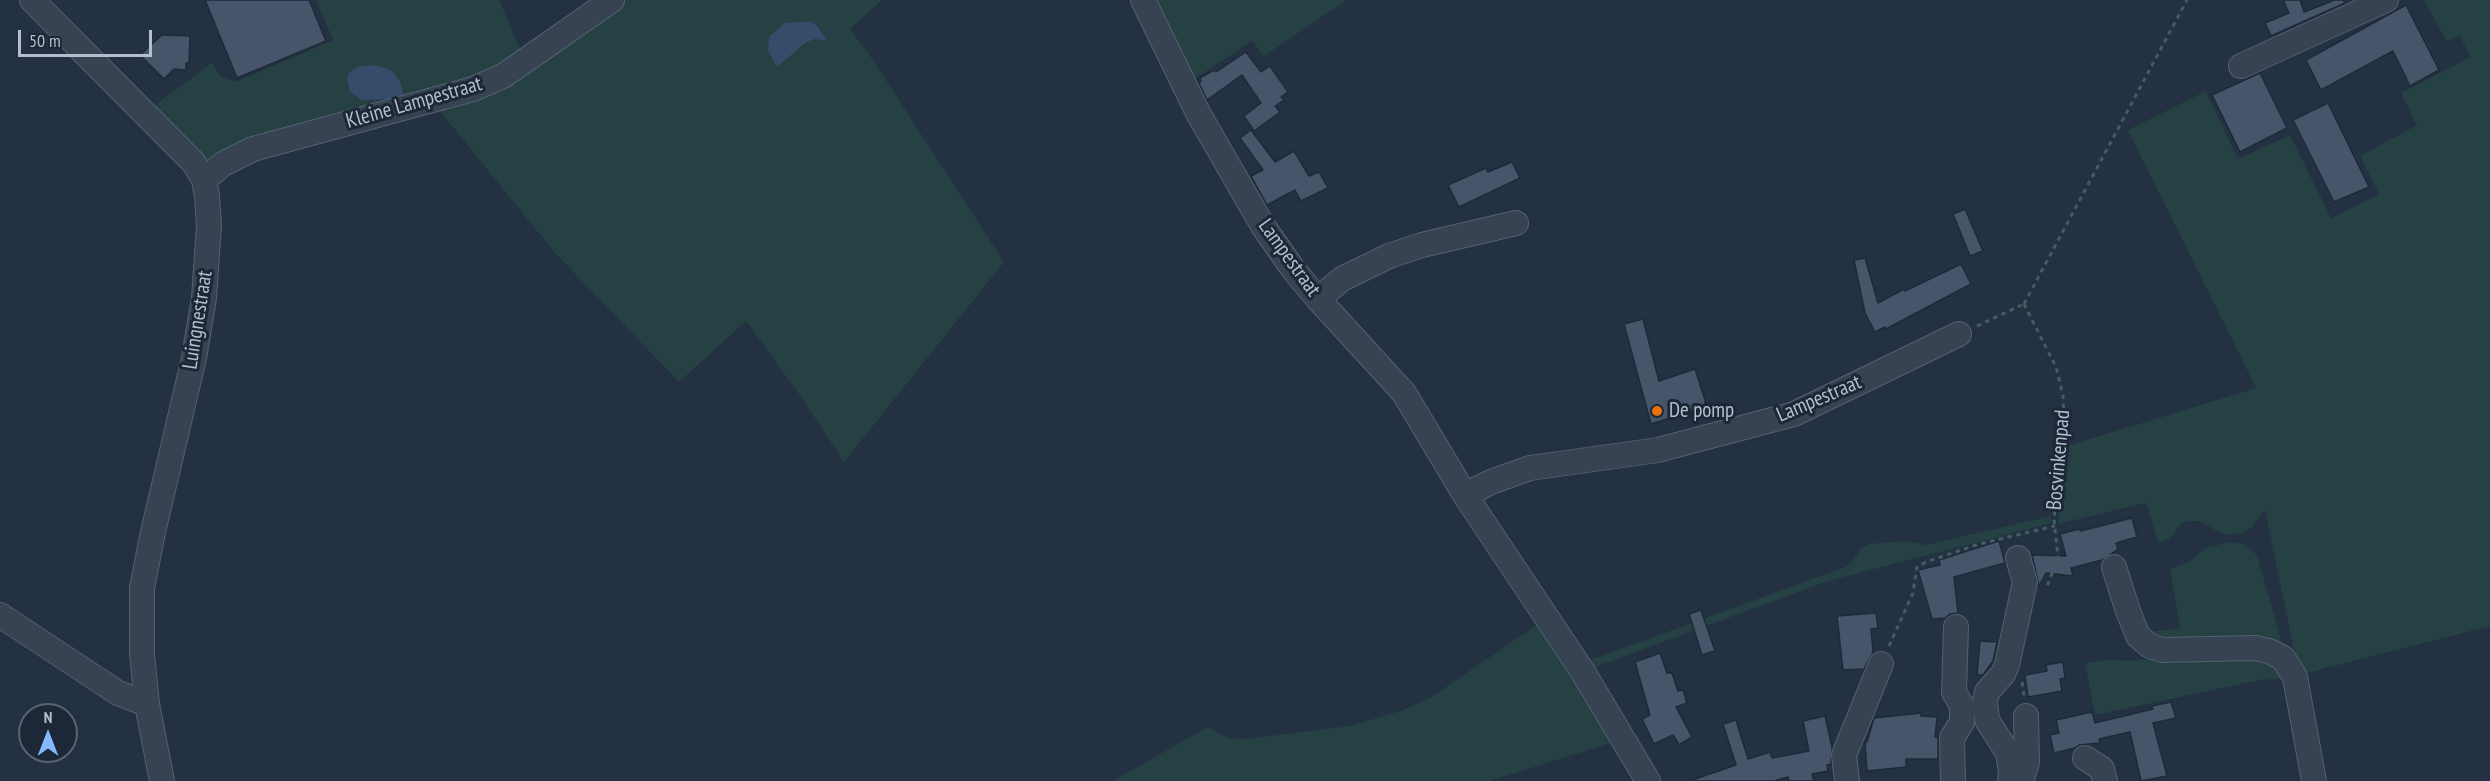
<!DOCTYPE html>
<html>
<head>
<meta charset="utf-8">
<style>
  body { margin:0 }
  #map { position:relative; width:2490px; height:781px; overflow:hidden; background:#233142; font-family:"PT Sans Narrow",sans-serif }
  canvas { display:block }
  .north { position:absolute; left:18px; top:703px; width:60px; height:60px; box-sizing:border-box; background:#1c2837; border:2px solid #596473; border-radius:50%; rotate:0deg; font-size:16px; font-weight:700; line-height:24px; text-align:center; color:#b4becc }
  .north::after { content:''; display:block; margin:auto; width:21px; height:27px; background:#86b8ff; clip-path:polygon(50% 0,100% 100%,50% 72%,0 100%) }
  .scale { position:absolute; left:18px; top:30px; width:134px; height:27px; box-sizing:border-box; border:3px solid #b4becc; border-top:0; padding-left:8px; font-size:18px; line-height:21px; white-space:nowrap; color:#b4becc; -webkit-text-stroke:4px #1c2837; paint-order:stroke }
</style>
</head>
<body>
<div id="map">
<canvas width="2490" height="781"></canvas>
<div class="north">N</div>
<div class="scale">50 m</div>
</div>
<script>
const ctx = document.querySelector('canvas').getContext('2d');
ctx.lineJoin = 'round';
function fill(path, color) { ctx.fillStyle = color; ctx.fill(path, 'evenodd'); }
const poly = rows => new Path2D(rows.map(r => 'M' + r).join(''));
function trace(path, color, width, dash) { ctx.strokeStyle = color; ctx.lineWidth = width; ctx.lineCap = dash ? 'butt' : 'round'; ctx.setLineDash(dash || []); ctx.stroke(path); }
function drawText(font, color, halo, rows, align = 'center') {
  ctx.font = font + ' "PT Sans Narrow",sans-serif'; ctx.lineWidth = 6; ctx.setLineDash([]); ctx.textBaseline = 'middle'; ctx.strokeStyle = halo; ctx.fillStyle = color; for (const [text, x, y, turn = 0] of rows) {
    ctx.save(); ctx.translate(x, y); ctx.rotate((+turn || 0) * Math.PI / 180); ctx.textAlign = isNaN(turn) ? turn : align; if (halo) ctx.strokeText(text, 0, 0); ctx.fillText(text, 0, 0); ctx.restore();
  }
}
const green = poly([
  [316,0,499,0,524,57,510,67,404,96,403,90,357,67,349,73,348,86,361,100,388,99,391,106,207,165,151,108,212,63,220,76,236,82,333,40],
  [621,0,882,0,850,29,873,60,1004,262,844,462,799,394,746,321,679,382,555,253,435,105],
  [810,21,817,24,827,40,815,39,805,43,777,66,798,22],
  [1149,0,1347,0,1264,56,1252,41,1190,82],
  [2424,0,2490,0,2490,626,2299,675,2265,510,2252,527,2243,533,2230,535,2219,532,2199,521,2188,521,2182,523,2169,539,2158,543,2146,503,2058,524,2067,446,2256,388,2128,130,2206,91,2238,159,2290,135,2331,218,2379,194,2360,156,2417,125,2401,93,2471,57,2459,35,2447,42],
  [2051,516,2051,523,1828,581,1590,669,1585,662,1845,567,1852,562,1861,548,1869,544,1906,541,1926,545],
  [2230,542,2243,544,2257,555,2292,678,2260,680,2095,715,2085,663,2112,659,2128,661,2145,659,2142,633,2180,628,2170,569,2190,561,2205,548],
  [1541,622,1617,741,1490,781,1112,781,1208,727,1228,738,1246,739,1350,726,1400,711,1430,698]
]);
const water = poly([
  [810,21,816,24,828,41,815,39,805,43,777,67,768,50,769,37,785,23],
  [370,65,382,67,392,71,400,82,404,96,396,99,361,100,350,91,347,79,349,73,357,67]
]);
const building = poly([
  [205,0,309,0,326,41,237,78,205,0],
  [2283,0,2300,0,2304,12,2335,0,2343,0,2345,3,2271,36,2265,23,2289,13,2283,0],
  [2406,5,2439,70,2410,86,2393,51,2321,90,2306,60,2406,5],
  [162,35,190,36,189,63,186,63,186,70,174,69,164,79,140,55,162,35],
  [1246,52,1261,72,1270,66,1288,92,1281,97,1284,100,1275,106,1280,112,1254,131,1244,116,1261,103,1242,75,1207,100,1199,83,1201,81,1200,78,1214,70,1216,72,1246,52],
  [2260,73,2287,128,2240,152,2212,95,2260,73],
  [2328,103,2369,187,2334,202,2293,120,2328,103],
  [1251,130,1275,162,1294,151,1309,176,1319,172,1328,188,1301,201,1295,190,1267,205,1251,176,1263,170,1240,138,1251,130],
  [1512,162,1520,178,1459,207,1448,185,1486,168,1488,172,1512,162],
  [1965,209,1983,251,1970,256,1953,214,1965,209],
  [1865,258,1878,303,1904,289,1905,291,1961,264,1971,284,1886,329,1885,327,1875,332,1865,313,1854,260,1865,258],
  [1643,319,1659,381,1695,369,1705,400,1705,407,1651,424,1624,324,1643,319],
  [2132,518,2137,537,2116,543,2118,549,2102,560,2071,568,2073,576,2046,573,2039,586,2032,555,2066,556,2060,534,2079,529,2081,531,2132,518],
  [1999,541,2005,563,1954,577,1958,613,1950,614,1945,618,1932,619,1918,570,1940,565,1939,560,1999,541],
  [1701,610,1715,651,1702,655,1689,614,1701,610],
  [1876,613,1878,628,1871,629,1873,652,1864,669,1843,670,1837,616,1876,613],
  [1980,641,1997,642,1993,661,1983,675,1977,675,1980,641],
  [1660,653,1667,673,1672,673,1678,691,1683,690,1687,703,1676,707,1692,737,1679,745,1673,735,1654,744,1642,719,1650,715,1635,662,1660,653],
  [2063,662,2065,678,2060,679,2062,691,2028,697,2025,675,2047,671,2046,665,2063,662],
  [2171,702,2176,718,2153,723,2167,776,2141,781,2130,732,2099,739,2100,743,2079,745,2075,748,2054,753,2050,735,2059,733,2056,720,2092,712,2095,723,2153,709,2152,706,2171,702],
  [1921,713,1921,716,1937,717,1935,737,1938,737,1938,759,1906,759,1906,767,1867,771,1865,742,1867,742,1874,718,1921,713],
  [1825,716,1832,747,1831,764,1827,765,1828,771,1812,774,1814,781,1789,781,1788,777,1774,781,1696,781,1695,779,1736,765,1723,724,1736,720,1748,759,1770,752,1772,758,1809,751,1803,721,1825,716]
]);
const path = poly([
  [2024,304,2056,367,2063,395,2064,417,2054,519,2058,558,2046,589],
  [2024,304,2187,0],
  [1977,326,2024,304],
  [1889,646,1913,593,1917,567,1926,562,1979,544,2055,526],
  [2022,682,2024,696]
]);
const minor = poly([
  [32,0,194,163,204,180,207,196,209,225,204,298,194,358,153,532,142,588,142,654,147,704,162,781],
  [1143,0,1198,113,1263,226,1293,269,1318,299,1404,393,1465,495,1583,672,1648,781],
  [2241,66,2386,0],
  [204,180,223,164,253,149,473,89,503,76,612,0],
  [1318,299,1342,279,1389,256,1422,245,1516,223],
  [1465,495,1491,482,1530,468,1658,450,1794,414,1959,334],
  [2114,567,2128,611,2138,636,2150,646,2162,650,2255,648,2269,651,2283,658,2295,677,2314,781],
  [0,615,118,693,147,704],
  [2085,758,2102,769,2105,781],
  [1847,781,1844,755,1881,664],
  [1953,781,1952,738,1962,722,1962,706,1954,692,1956,627],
  [2010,781,2011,772,2008,753,1987,720,1985,702,1987,692,2003,674,2007,665,2025,582,2018,558],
  [2019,781,2022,779,2027,762,2026,716]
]);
const markers = [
  [1657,411,6,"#e8710a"]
];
const streetNames = [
  ["Kleine Lampestraat",414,103,-16],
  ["Lampestraat",1289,258,54],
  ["Luingnestraat",198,320,-81],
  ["Lampestraat",1819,399,-23],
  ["Bosvinkenpad",2059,460,-85]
];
const poiNames = [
  ["De pomp",1669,411]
];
fill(green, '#254143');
fill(water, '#354d6a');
fill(building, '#465569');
trace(building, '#1e2a39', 1.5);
trace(minor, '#55616f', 26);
trace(path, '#435d60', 3, [4.5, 4.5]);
trace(minor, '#374352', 24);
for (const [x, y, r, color] of markers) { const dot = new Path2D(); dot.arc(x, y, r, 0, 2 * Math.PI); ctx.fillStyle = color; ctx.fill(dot); trace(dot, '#1c2837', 2); }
drawText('21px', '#b4becc', '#1c2837', streetNames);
drawText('21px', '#b4becc', '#1c2837', poiNames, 'left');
</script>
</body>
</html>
